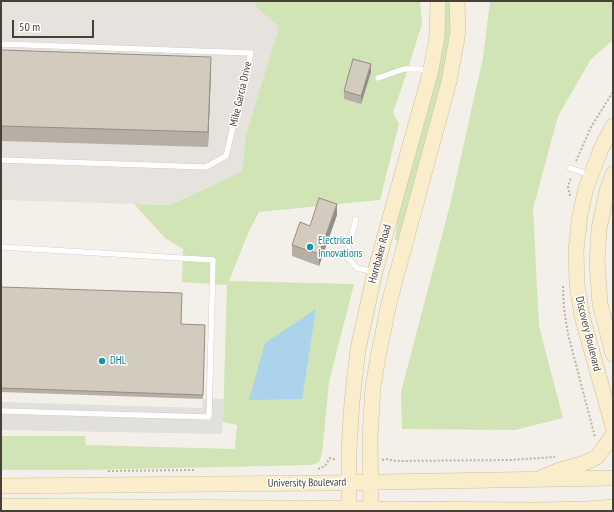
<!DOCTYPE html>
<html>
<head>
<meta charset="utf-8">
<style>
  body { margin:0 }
  #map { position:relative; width:614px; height:512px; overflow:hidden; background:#f3f0e9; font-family:"PT Sans Narrow",sans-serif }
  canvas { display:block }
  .frame { position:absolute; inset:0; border:2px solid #464038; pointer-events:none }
  .scale { position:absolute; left:12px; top:20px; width:82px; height:18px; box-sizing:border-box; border:2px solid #464038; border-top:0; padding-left:5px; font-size:12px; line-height:14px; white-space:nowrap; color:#464038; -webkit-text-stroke:3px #fff; paint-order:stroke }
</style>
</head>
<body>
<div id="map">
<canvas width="614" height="512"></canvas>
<div class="frame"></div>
<div class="scale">50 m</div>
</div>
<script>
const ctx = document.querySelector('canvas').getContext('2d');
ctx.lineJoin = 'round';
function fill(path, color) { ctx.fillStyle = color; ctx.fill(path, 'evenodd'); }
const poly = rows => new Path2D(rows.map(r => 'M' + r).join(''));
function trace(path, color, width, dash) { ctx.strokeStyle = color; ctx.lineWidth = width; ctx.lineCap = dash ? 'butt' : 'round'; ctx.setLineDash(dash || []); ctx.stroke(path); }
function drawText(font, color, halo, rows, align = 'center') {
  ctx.font = font + ' "PT Sans Narrow",sans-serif'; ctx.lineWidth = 3; ctx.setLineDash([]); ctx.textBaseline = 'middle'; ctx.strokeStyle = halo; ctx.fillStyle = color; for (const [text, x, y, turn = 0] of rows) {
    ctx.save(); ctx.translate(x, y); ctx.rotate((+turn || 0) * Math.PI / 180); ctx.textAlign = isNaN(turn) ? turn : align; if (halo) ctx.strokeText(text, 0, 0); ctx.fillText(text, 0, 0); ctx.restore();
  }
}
const industrial = poly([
  [1,1,255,1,256,7,279,27,246,134,242,171,171,205,1,200]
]);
const green = poly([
  [255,1,420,1,422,24,402,87,393,112,399,124,380,200,259,212,249,231,229,281,354,284,329,382,322,454,319,462,311,465,83,470,1,470,1,436,85,436,86,445,235,449,237,425,223,422,227,285,182,282,183,249,165,238,134,204,171,205,242,171,246,134,279,27,256,7],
  [444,1,453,1,451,35,447,62,398,241,395,240,399,211],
  [490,1,613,1,613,40,591,59,558,116,533,209,539,326,563,418,515,430,402,429,401,392,451,201,483,58]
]);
const parking = poly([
  [209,398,224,399,222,434,1,430,1,402,202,408,203,399]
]);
const water = poly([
  [316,309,302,399,249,400,265,343]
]);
const path = poly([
  [576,161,591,127,613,92],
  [570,196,568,187,571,177],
  [563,286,564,309,568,334,595,437],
  [382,460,386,459,397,461,510,460,555,457],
  [318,469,325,466,330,458,336,460],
  [108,471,194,470]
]);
const service = poly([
  [1,44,251,53,226,156,206,167,1,160],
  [378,78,404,69,421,69,430,73],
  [570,168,590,175],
  [356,219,346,256,357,268,375,272],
  [1,247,213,260,209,417,1,411]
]);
const secondary = poly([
  [613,126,601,149,586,188,580,215,576,251,577,284,582,316,613,427],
  [613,174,607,191,599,229,597,262,600,304,613,354],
  [543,477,560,470,582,464,597,457,613,435],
  [1,486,324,483,613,478],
  [1,506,536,510,587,509,613,507],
  [349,511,349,449,352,402,358,349,375,272,430,74,437,37,438,1],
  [371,511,370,438,373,387,378,357,389,303,449,82,458,32,457,1]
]);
const wall = poly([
  [1,50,211,71,208,147,1,141],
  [371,72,361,104,344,99,344,91],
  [337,215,319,266,292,256,292,245,310,226],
  [1,287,181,324,205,325,203,399,1,392]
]);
const shadedWall = poly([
  [211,57,211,71,208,147,208,132],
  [371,64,371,72,361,104,361,96],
  [337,204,337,215,319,266,319,254]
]);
const building = poly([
  [1,50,211,57,208,132,1,126,1,50],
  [353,59,371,64,361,96,344,91,353,59],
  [319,198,337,204,319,254,292,245,300,222,310,226,319,198],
  [1,287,182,293,181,324,205,325,203,395,1,388,1,287]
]);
const markers = [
  [310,247,4,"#0f9aa8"],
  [102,361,4,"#0f9aa8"]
];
const streetNames = [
  ["Mike Garcia Drive",241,94,-77],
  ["Hornbaker Road",380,254,-75],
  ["Discovery Boulevard",588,334,76],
  ["University Boulevard",307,483,-1]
];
const cultureNames = [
  ["Electrical",318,241],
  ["Innovations",318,254],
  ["DHL",110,361]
];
fill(industrial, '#e6e2de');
fill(green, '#d1e4b5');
fill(parking, '#e2e0dd');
fill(water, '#abd3eb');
trace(service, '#c1baaf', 6);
trace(secondary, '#cfc09c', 16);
trace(path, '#bfb29f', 2, [2, 2]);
trace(service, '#fff', 5.5);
trace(secondary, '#faedcc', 15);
fill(wall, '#b6afa4');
fill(shadedWall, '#948e86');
fill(building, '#d4cbbf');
trace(building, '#948e86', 1);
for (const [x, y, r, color] of markers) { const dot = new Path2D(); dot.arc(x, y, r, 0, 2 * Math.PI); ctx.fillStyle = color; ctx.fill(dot); trace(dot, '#fff', 1.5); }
drawText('11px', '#464038', '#fff', streetNames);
drawText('11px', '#0d838f', '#fff', cultureNames, 'left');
</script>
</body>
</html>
